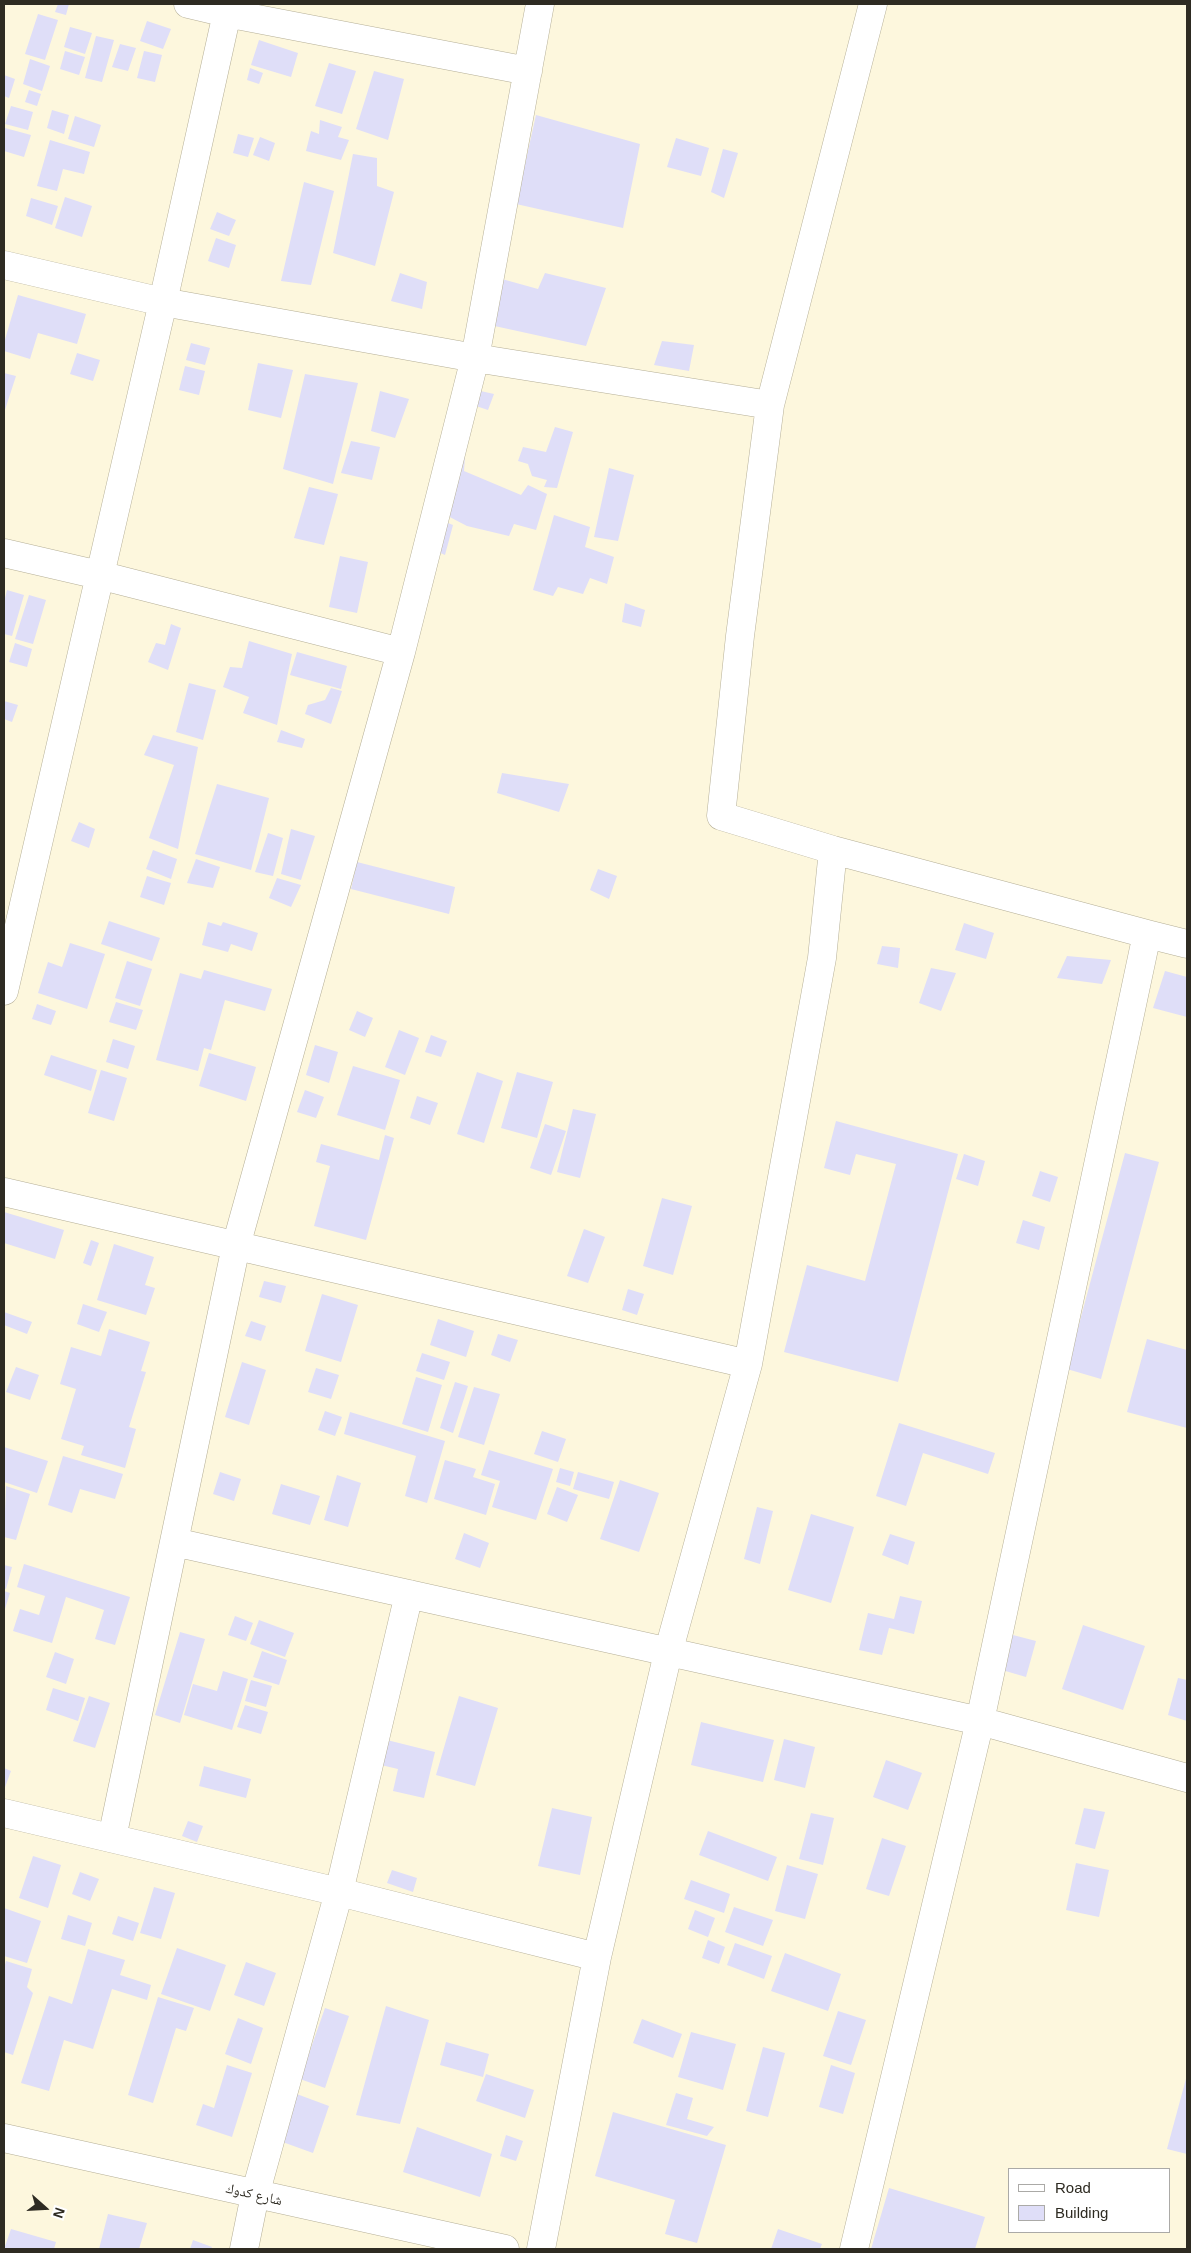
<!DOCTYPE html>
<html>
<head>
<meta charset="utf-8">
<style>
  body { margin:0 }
  #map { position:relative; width:1191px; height:2253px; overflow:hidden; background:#fdf7dd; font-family:Arial,sans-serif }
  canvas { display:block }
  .frame { position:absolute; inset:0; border:5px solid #2e2b22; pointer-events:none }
  .legend { position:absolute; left:1008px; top:2168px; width:162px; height:65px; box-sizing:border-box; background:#fff; border:1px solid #abaaa7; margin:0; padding:6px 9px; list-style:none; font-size:15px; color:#2e2b22 }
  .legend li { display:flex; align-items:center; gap:10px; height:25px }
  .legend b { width:25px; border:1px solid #abaaa7 }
  .north { position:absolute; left:20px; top:2183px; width:50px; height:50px; -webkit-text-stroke:4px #fff; paint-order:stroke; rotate:109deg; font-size:14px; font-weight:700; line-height:20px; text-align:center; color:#2e2b22 }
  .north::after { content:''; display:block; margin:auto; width:18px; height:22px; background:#2e2b22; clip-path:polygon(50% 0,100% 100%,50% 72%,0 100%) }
</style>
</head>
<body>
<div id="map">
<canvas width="1191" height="2253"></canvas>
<div class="frame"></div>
<ul class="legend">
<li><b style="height:6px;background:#fff"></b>Road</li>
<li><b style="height:14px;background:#dfdef8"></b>Building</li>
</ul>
<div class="north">N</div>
</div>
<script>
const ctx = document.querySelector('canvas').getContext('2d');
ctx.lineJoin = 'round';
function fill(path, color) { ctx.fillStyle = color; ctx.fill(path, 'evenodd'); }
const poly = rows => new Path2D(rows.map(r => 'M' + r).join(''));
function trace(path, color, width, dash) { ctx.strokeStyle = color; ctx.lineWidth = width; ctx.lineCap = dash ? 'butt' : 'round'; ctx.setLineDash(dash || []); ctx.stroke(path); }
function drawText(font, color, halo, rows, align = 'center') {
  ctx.font = font + ' Arial,"Noto Naskh Arabic",sans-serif'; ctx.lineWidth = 5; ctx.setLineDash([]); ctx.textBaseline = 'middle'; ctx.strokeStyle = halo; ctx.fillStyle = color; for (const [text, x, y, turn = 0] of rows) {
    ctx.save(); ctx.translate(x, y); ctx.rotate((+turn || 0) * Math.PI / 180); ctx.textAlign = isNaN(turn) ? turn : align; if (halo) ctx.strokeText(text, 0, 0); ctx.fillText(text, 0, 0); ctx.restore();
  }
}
const building = poly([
  [58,4,69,4,66,15,55,12],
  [38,14,58,20,45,60,25,54],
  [147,21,171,29,163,49,140,41],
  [70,27,92,33,85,54,64,47],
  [96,36,114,40,102,82,85,78],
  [259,40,298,53,291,77,251,65],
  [120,44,136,48,128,71,112,67],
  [65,51,85,57,79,75,60,69],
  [144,51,162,55,155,82,137,78],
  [30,59,50,66,42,91,23,84],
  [329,63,356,71,342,114,315,106],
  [250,68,263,73,259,84,247,80],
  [374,71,404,79,388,140,356,129],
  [4,75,15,79,9,98,4,96],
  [29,90,41,94,37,106,25,102],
  [11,106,33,112,28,130,5,124],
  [52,110,69,115,64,134,47,128],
  [536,115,640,144,623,228,516,204],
  [75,116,101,125,94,147,68,139],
  [320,120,342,127,338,137,349,140,341,160,306,151,311,131,319,134],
  [5,128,31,135,24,157,4,151],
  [238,134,254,138,248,157,233,153],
  [260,137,275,143,269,161,253,155],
  [676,138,709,148,701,176,667,167],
  [50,140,90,152,84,174,63,169,57,191,37,186],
  [723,149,738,153,724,198,711,192],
  [353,154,377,158,377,186,394,192,375,266,333,253],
  [304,182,334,191,311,285,281,281],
  [65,197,92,206,82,237,55,228],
  [31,198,58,206,52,225,26,216],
  [217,212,236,220,229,236,210,229],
  [216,238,236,245,229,268,208,261],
  [400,273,427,282,422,309,391,301],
  [545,273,606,288,586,346,490,325,502,279,538,289],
  [18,295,86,314,77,344,38,333,30,359,4,351,4,343],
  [662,341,694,345,689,371,654,365],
  [191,343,210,348,205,365,186,360],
  [77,353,100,360,93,381,70,374],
  [258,363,293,370,281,418,248,410],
  [185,366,205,371,199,395,179,390],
  [4,373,16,376,4,413],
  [305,374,358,383,333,484,283,469],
  [476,390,494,394,488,410,473,405],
  [380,391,409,399,395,438,371,431],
  [555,427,573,432,557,488,544,487,547,480,532,476,528,464,518,461,523,447,546,452],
  [351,441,380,447,372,480,341,473],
  [458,453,465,456,464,471,521,495,528,485,547,494,536,530,514,524,509,536,467,526,442,513],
  [609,468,634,475,618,541,594,537],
  [309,487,338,494,324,545,294,538],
  [554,515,590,527,585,547,614,557,607,584,590,578,583,594,558,587,553,596,533,590],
  [443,521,453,525,445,555,436,551],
  [340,556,368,562,357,613,329,607],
  [7,590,24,595,12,636,4,634,4,602],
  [29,595,46,600,33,644,15,639],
  [625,603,645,610,641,627,622,622],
  [171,624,181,628,168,670,148,662,156,643,165,645],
  [249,641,292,654,277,725,243,713,249,697,223,687,230,667,242,668],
  [15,643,32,649,27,667,9,662],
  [297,652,347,666,341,689,290,675],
  [189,683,216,690,203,740,176,732],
  [331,688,342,691,331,724,305,714,308,705,325,700],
  [4,701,18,705,12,722,4,719],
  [281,730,305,739,302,748,277,742],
  [153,735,198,747,178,849,149,838,174,765,144,755],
  [502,773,569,784,559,812,497,793],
  [217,784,269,798,251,870,195,854],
  [79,822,95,829,89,848,71,841],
  [291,829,315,836,301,880,281,874],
  [268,833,283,838,273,876,255,872],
  [153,850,177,859,171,879,146,869],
  [196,859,220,867,213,888,187,883],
  [357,862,455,887,449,914,351,889],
  [598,869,617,876,609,899,590,890],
  [147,876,171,883,164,905,140,897],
  [277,878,301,885,291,907,269,898],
  [109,921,160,938,152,961,101,944],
  [208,922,221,926,223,922,258,933,252,951,231,944,228,952,202,945],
  [964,923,994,933,986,959,955,950],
  [70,943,105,954,87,1009,38,993,48,962,62,967],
  [882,946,900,948,898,968,877,964],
  [1067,956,1111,960,1102,984,1057,978],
  [127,961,152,969,140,1006,115,998],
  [931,968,956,973,941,1011,919,1003],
  [204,970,272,989,265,1011,225,1000,211,1050,204,1048,198,1071,156,1060,180,973,201,979],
  [1165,971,1187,977,1187,1017,1153,1008],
  [116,1002,143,1010,136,1030,109,1022],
  [37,1004,56,1011,51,1025,32,1019],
  [357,1011,373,1018,365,1037,349,1030],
  [399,1030,419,1038,405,1075,385,1067],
  [431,1035,447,1041,441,1057,425,1052],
  [113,1039,135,1046,128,1069,106,1062],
  [315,1045,338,1052,329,1083,306,1075],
  [209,1053,256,1067,246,1101,199,1086],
  [51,1055,97,1070,91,1091,44,1075],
  [353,1066,400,1080,385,1130,337,1115],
  [101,1070,127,1078,114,1121,88,1113],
  [477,1072,503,1081,484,1143,457,1134],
  [517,1072,553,1082,537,1138,501,1128],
  [305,1090,324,1097,316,1118,297,1112],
  [417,1096,438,1103,430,1125,410,1118],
  [573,1109,596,1114,580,1178,557,1172],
  [836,1121,958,1154,898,1382,784,1352,807,1265,865,1281,896,1164,856,1154,850,1175,824,1168],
  [545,1124,566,1131,551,1175,530,1168],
  [385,1135,394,1138,366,1240,314,1226,330,1166,316,1162,321,1144,379,1160],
  [1125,1153,1159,1162,1101,1379,1067,1369],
  [964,1154,985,1161,978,1186,956,1179],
  [1040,1171,1058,1177,1050,1202,1032,1196],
  [662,1198,692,1206,673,1275,643,1266],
  [4,1212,64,1230,55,1259,4,1243],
  [1023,1220,1045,1227,1039,1250,1016,1243],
  [584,1229,605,1237,588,1283,567,1276],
  [91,1240,99,1243,91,1266,83,1263],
  [114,1244,154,1257,145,1285,155,1288,146,1315,97,1300],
  [264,1281,286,1286,281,1303,259,1297],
  [628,1289,644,1294,637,1315,622,1310],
  [322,1294,358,1305,341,1362,305,1351],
  [83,1304,107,1312,99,1332,77,1324],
  [4,1312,32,1322,27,1334,4,1325],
  [438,1319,474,1331,466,1357,430,1345],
  [251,1321,266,1326,261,1341,245,1336],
  [109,1329,150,1342,141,1371,146,1372,129,1427,136,1429,125,1468,81,1455,84,1446,61,1439,76,1389,60,1384,71,1347,101,1356],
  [498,1334,518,1340,510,1362,491,1355],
  [1147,1339,1187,1350,1187,1428,1127,1412],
  [422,1353,450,1362,444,1380,416,1371],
  [242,1362,266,1370,249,1425,225,1417],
  [16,1367,39,1375,30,1400,6,1392],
  [316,1368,339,1375,331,1399,308,1392],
  [416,1377,442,1385,428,1432,402,1424],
  [455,1382,468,1386,453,1433,440,1428],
  [474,1387,500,1394,484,1445,458,1437],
  [325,1411,342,1417,335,1436,318,1430],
  [350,1412,445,1441,427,1503,405,1496,416,1456,344,1434],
  [899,1423,995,1453,988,1474,923,1453,906,1506,876,1496],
  [542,1431,566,1439,558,1462,534,1454],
  [4,1447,48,1461,37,1493,4,1482],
  [489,1450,553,1469,536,1520,492,1507,500,1481,481,1475],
  [63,1456,123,1474,115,1499,80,1489,72,1513,48,1505],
  [445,1460,476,1469,473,1477,495,1484,486,1515,434,1499],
  [560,1468,574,1472,570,1486,556,1482],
  [220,1472,241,1479,234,1501,213,1494],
  [578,1472,614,1482,609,1499,573,1489],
  [337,1475,361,1483,348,1527,324,1520],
  [620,1480,659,1493,639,1552,600,1539],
  [281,1484,320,1496,310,1525,272,1514],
  [6,1486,30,1494,16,1540,4,1537],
  [557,1487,578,1495,567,1522,547,1514],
  [757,1507,773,1511,760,1564,744,1559],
  [811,1514,854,1527,831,1603,788,1590],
  [464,1533,489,1543,480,1568,455,1559],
  [890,1534,915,1542,908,1565,882,1555],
  [24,1564,130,1597,115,1645,95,1639,104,1610,66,1597,52,1643,13,1631,20,1609,39,1615,45,1596,17,1587],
  [4,1565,12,1567,6,1589,4,1588],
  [4,1591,10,1593,4,1612],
  [900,1596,922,1601,914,1634,889,1628,882,1655,859,1650,868,1613,894,1619],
  [235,1616,253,1623,246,1641,228,1635],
  [259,1620,294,1633,285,1657,250,1644],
  [1083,1625,1145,1646,1123,1710,1062,1689],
  [180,1632,205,1639,180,1723,155,1715],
  [1013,1635,1036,1641,1026,1677,1002,1670],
  [262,1651,287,1660,279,1685,253,1677],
  [55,1652,74,1659,66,1684,46,1677],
  [223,1671,248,1679,232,1730,184,1715,193,1684,217,1691],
  [1178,1678,1187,1680,1187,1721,1168,1715],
  [251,1680,272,1686,266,1707,245,1701],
  [53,1688,85,1698,78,1721,46,1710],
  [89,1696,110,1703,95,1748,73,1741],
  [459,1696,498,1708,475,1786,436,1775],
  [245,1705,268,1712,261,1734,237,1727],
  [701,1722,774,1740,763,1782,691,1765],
  [784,1739,815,1747,805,1788,774,1780],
  [387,1740,435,1752,424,1798,393,1791,398,1769,381,1765],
  [886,1760,922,1773,908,1810,873,1797],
  [204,1766,251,1779,246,1798,199,1786],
  [4,1768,11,1771,4,1790],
  [552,1808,592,1817,580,1875,538,1866],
  [1084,1808,1105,1812,1095,1849,1075,1844],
  [811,1813,834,1818,823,1865,799,1859],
  [188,1821,203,1826,197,1842,182,1836],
  [708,1831,777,1857,768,1881,699,1855],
  [882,1838,906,1846,889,1896,866,1889],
  [33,1856,61,1865,48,1908,19,1898],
  [1076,1863,1109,1870,1099,1917,1066,1910],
  [787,1865,818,1874,805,1919,775,1911],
  [392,1870,417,1878,413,1892,387,1883],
  [80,1872,99,1879,90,1901,72,1894],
  [691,1880,730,1894,724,1913,684,1899],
  [154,1887,175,1893,161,1939,140,1933],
  [734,1907,773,1920,763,1946,725,1932],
  [4,1908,41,1921,27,1963,4,1956],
  [695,1910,715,1918,708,1937,688,1929],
  [68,1915,92,1923,85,1946,61,1939],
  [118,1916,139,1923,133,1941,112,1934],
  [708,1940,725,1947,719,1964,702,1958],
  [735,1943,772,1956,764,1979,727,1965],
  [177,1948,226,1965,210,2011,161,1994],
  [88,1949,125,1960,120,1975,151,1985,147,2000,112,1989,93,2049,64,2040,49,2091,21,2083,49,1996,72,2004],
  [785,1953,841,1974,828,2011,771,1991],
  [6,1961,32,1969,27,1987,33,1993,13,2055,4,2052,4,1968],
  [246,1962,276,1973,264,2006,234,1995],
  [158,1997,194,2008,186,2031,176,2028,153,2103,128,2095],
  [386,2006,429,2020,400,2124,356,2115],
  [325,2008,349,2016,325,2088,300,2079],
  [838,2011,866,2020,851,2065,823,2056],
  [238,2018,263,2028,251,2064,225,2054],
  [642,2019,682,2034,673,2058,633,2043],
  [691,2032,736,2044,723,2090,678,2077],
  [446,2042,489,2054,483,2077,440,2065],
  [763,2047,785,2053,768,2117,746,2111],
  [227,2065,252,2073,232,2137,196,2125,203,2104,214,2108],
  [831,2065,855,2073,843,2114,819,2107],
  [486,2074,534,2090,525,2118,476,2101],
  [1187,2075,1187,2154,1167,2149],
  [294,2093,329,2106,313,2153,277,2140],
  [676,2093,693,2098,687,2119,714,2127,707,2136,666,2125],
  [613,2112,726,2145,697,2243,665,2234,675,2200,595,2176],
  [417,2127,492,2154,480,2197,403,2172],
  [506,2135,523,2141,516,2161,500,2156],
  [889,2188,985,2217,975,2249,871,2249],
  [108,2214,147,2223,139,2249,99,2249],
  [11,2229,56,2242,54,2249,4,2249],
  [778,2229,822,2244,820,2249,771,2249],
  [193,2240,212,2247,211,2249,190,2249]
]);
const minor = poly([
  [188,4,226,13,528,71],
  [4,265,163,302,475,358,770,405,740,636,721,816,833,850,822,958,748,1364,668,1653,597,1957,541,2249],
  [770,405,873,4],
  [4,553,99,575,401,652],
  [833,850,1147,934,980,1721,854,2249],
  [1147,934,1187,944],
  [4,991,163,302,229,4],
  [4,1192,748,1364],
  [174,1542,980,1721,1187,1778],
  [4,1813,339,1892,597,1957],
  [112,1838,236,1246,401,652,475,358,540,4],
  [4,2138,505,2249],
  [244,2249,255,2195,339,1892,409,1594]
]);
const streetNames = [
  ["شارع كدوك",254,2195,13]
];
fill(building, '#dfdef8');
trace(minor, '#b5af97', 29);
trace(minor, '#fff', 28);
drawText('14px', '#2e2b22', '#fff', streetNames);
</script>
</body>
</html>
